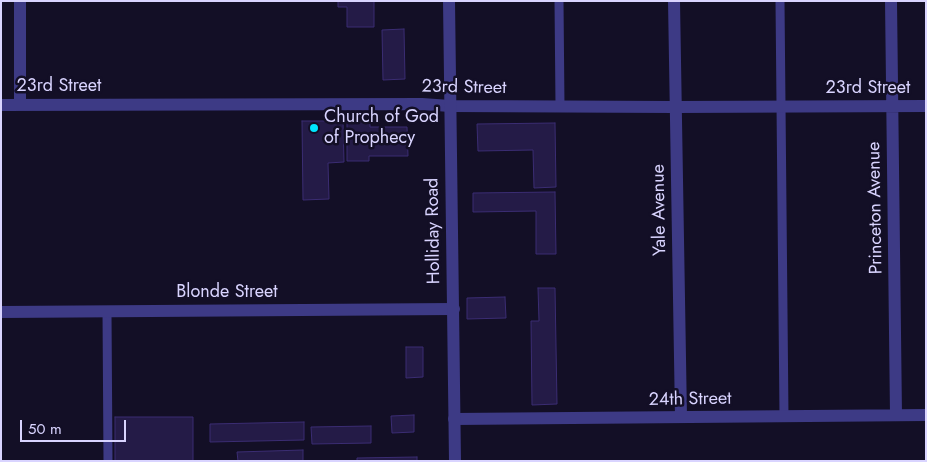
<!DOCTYPE html>
<html>
<head>
<meta charset="utf-8">
<style>
  body { margin:0 }
  #map { position:relative; width:927px; height:462px; overflow:hidden; background:#130f26; font-family:Jost,sans-serif }
  canvas { display:block }
  .frame { position:absolute; inset:0; border:2px solid #d9d4ff; pointer-events:none }
  .scale { position:absolute; left:20px; top:420px; width:106px; height:22px; box-sizing:border-box; border:2px solid #d9d4ff; border-top:0; padding-left:6px; font-size:15px; line-height:18px; white-space:nowrap; color:#d9d4ff; -webkit-text-stroke:4px #130f26; paint-order:stroke }
</style>
</head>
<body>
<div id="map">
<canvas width="927" height="462"></canvas>
<div class="frame"></div>
<div class="scale">50 m</div>
</div>
<script>
const ctx = document.querySelector('canvas').getContext('2d');
ctx.lineJoin = 'round';
function fill(path, color) { ctx.fillStyle = color; ctx.fill(path, 'evenodd'); }
const poly = rows => new Path2D(rows.map(r => 'M' + r).join(''));
function trace(path, color, width, dash) { ctx.strokeStyle = color; ctx.lineWidth = width; ctx.lineCap = dash ? 'butt' : 'round'; ctx.setLineDash(dash || []); ctx.stroke(path); }
function drawText(font, color, halo, rows, align = 'center') {
  ctx.font = font + ' Jost,sans-serif'; ctx.lineWidth = 5; ctx.setLineDash([]); ctx.textBaseline = 'middle'; ctx.strokeStyle = halo; ctx.fillStyle = color; for (const [text, x, y, turn = 0] of rows) {
    ctx.save(); ctx.translate(x, y); ctx.rotate((+turn || 0) * Math.PI / 180); ctx.textAlign = isNaN(turn) ? turn : align; if (halo) ctx.strokeText(text, 0, 0); ctx.fillText(text, 0, 0); ctx.restore();
  }
}
const building = poly([
  [338,1,374,1,374,27,347,27,347,7,338,7,338,1],
  [404,29,405,79,383,80,382,30,404,29],
  [302,121,343,121,344,162,328,163,329,199,303,200,302,121],
  [347,121,370,121,370,127,407,127,408,156,369,156,369,161,347,161,347,121],
  [555,123,556,187,534,188,533,150,478,151,477,124,555,123],
  [555,192,556,254,536,254,536,211,473,212,473,193,555,192],
  [538,288,555,288,557,404,532,405,531,321,539,321,538,288],
  [505,297,506,318,467,319,467,298,505,297],
  [406,347,423,347,423,377,406,378,406,347],
  [414,415,414,432,392,433,391,416,414,415],
  [115,417,193,417,193,461,115,461,115,417],
  [304,422,304,440,210,442,210,424,304,422],
  [371,426,371,443,312,444,311,427,371,426],
  [303,450,303,461,238,461,237,452,303,450],
  [417,457,417,461,357,461,357,458,417,457]
]);
const service = poly([
  [559,1,560,106],
  [780,1,784,416],
  [107,312,108,461]
]);
const minor = poly([
  [20,1,20,105],
  [674,1,681,417],
  [891,1,896,415],
  [1,105,422,104,450,106,675,107,926,106],
  [1,312,454,309],
  [454,419,926,415]
]);
const tertiary = poly([
  [449,1,455,461]
]);
const markers = [
  [314,128,5,"#00e5ff"]
];
const streetNames = [
  ["23rd Street",59,87],
  ["23rd Street",464,88,1],
  ["23rd Street",868,89],
  ["Princeton Avenue",876,208,-91],
  ["Yale Avenue",660,210,-91],
  ["Holliday Road",434,231,-91],
  ["Blonde Street",227,293],
  ["24th Street",690,400,-1]
];
const poiNames = [
  ["Church of God",324,118],
  ["of Prophecy",324,139]
];
fill(building, '#241b47');
trace(building, '#3b2d73', 1);
trace(service, '#3d3a85', 9);
trace(minor, '#3d3a85', 12);
trace(tertiary, '#3d3a85', 12);
for (const [x, y, r, color] of markers) { const dot = new Path2D(); dot.arc(x, y, r, 0, 2 * Math.PI); ctx.fillStyle = color; ctx.fill(dot); trace(dot, '#130f26', 2); }
drawText('18px', '#d9d4ff', '#130f26', streetNames);
drawText('18px', '#d9d4ff', '#130f26', poiNames, 'left');
</script>
</body>
</html>
